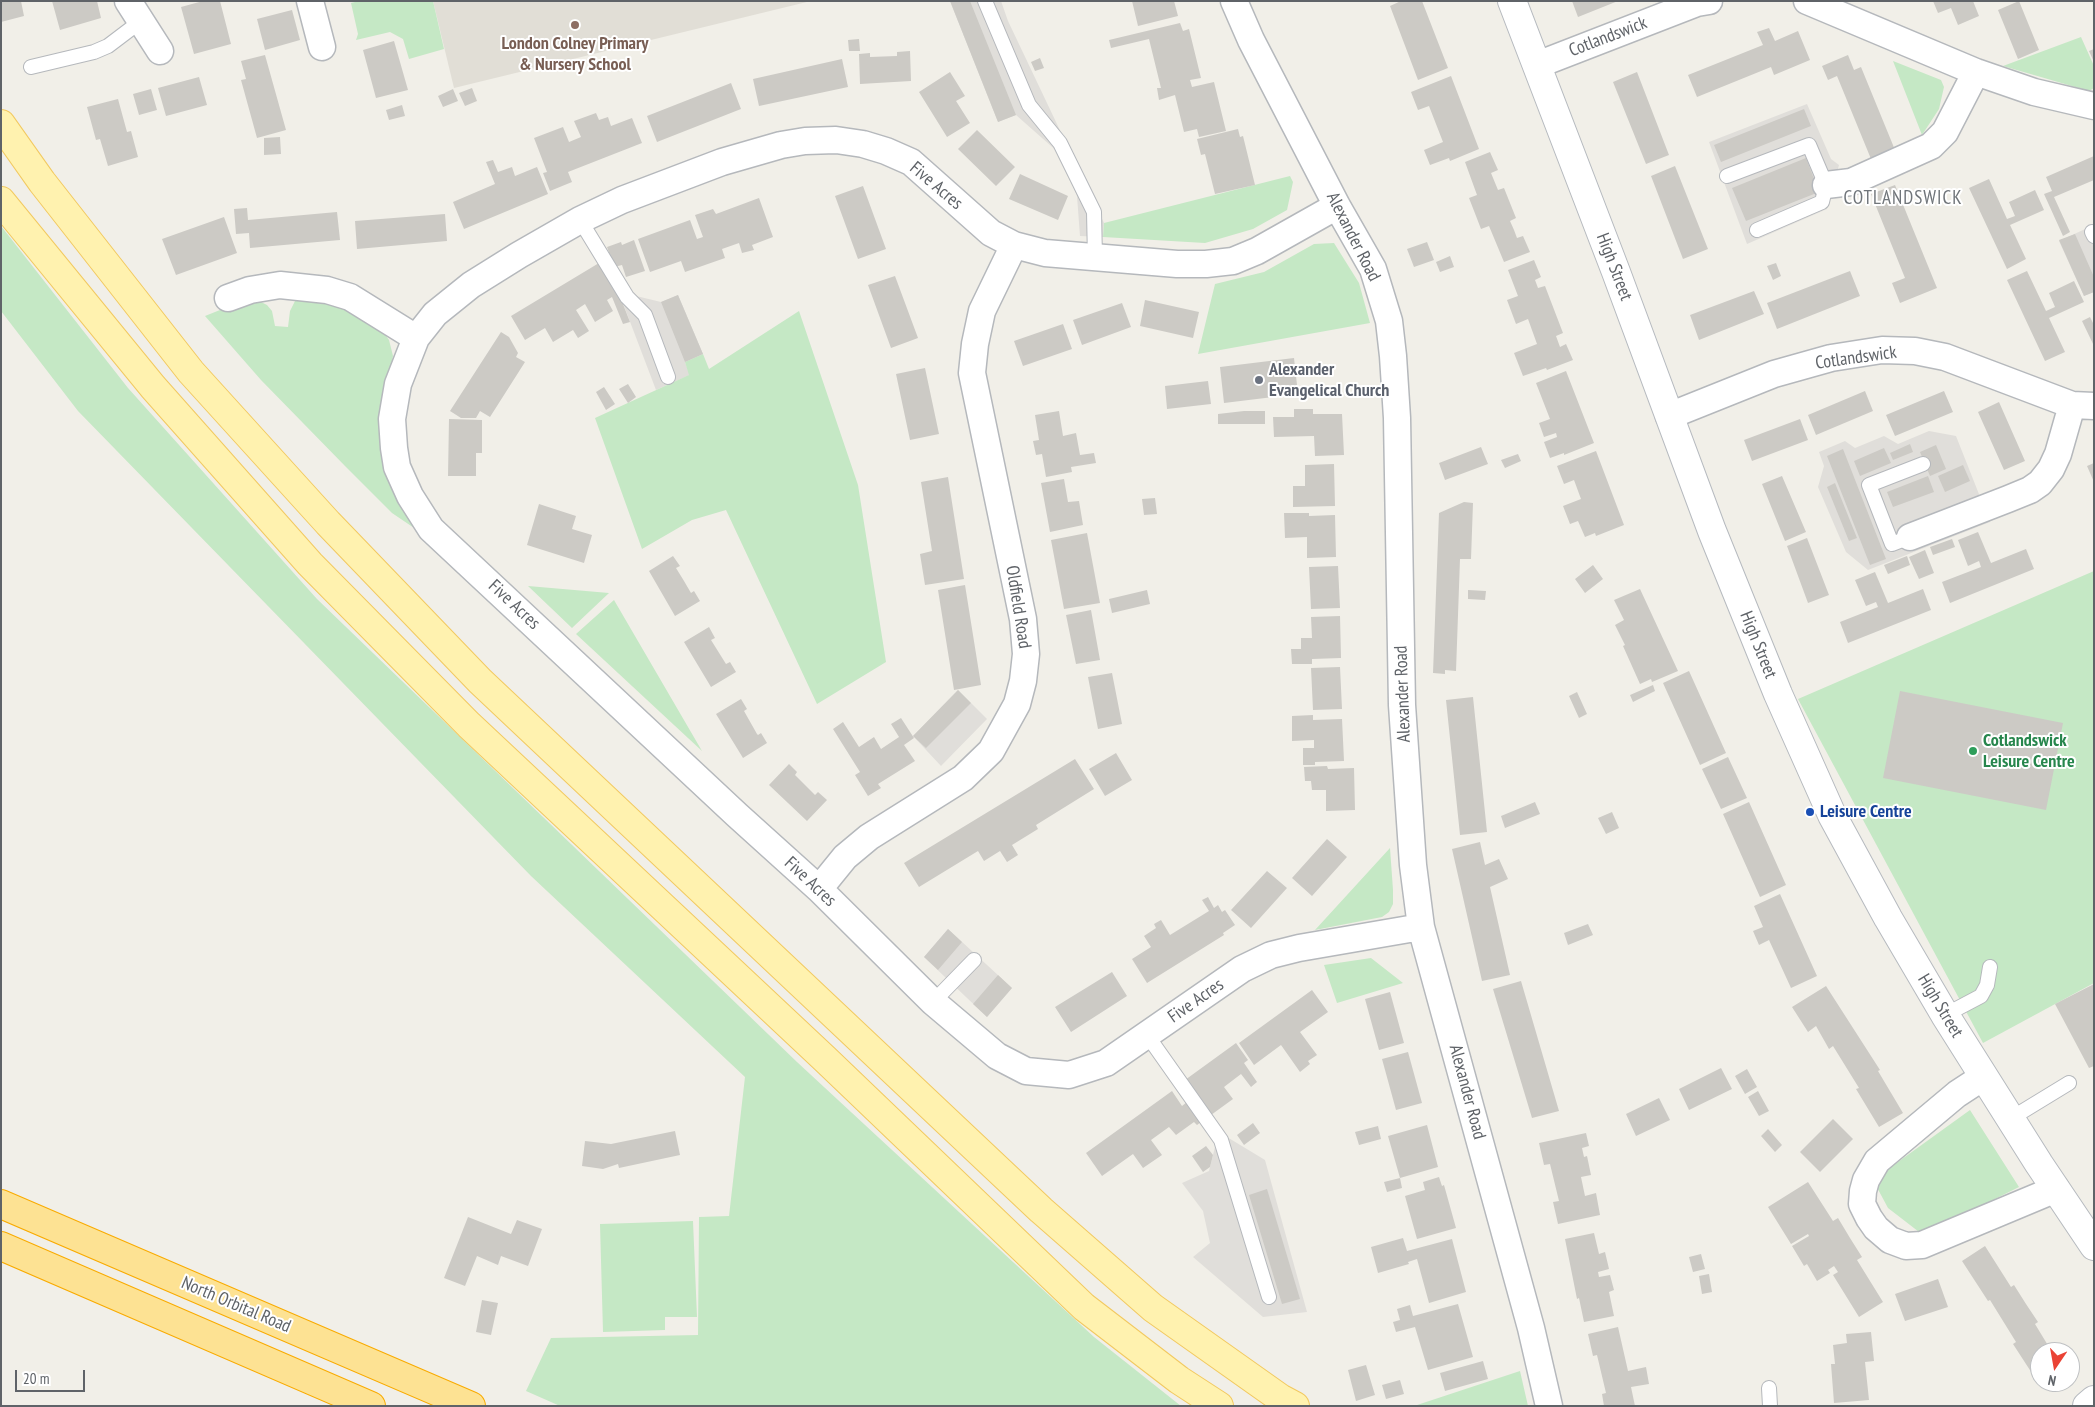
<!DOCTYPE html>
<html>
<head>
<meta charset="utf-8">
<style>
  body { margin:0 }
  #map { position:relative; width:2095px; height:1407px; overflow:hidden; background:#f1efe8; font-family:"PT Sans Narrow",sans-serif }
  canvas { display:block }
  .frame { position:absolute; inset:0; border:2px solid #5f6368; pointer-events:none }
  .north { position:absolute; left:2030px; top:1342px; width:50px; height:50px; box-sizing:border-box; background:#fff; border:1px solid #bfc1c3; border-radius:50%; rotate:192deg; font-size:14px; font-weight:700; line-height:20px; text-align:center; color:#5f6368 }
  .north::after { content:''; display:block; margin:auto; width:18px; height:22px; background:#ea4335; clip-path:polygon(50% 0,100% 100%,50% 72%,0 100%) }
  .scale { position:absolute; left:15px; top:1370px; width:70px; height:22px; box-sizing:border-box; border:2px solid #5f6368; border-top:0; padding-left:6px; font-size:15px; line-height:18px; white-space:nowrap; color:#5f6368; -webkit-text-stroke:4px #fff; paint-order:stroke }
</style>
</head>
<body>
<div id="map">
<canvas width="2095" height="1407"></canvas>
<div class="frame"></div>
<div class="north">N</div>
<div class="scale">20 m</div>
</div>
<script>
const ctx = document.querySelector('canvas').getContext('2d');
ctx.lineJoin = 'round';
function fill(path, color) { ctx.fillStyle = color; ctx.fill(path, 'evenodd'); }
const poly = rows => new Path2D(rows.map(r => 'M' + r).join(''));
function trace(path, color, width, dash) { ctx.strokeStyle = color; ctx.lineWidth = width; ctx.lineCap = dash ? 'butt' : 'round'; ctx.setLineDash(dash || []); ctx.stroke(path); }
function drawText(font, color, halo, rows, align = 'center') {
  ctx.font = font + ' "PT Sans Narrow",sans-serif'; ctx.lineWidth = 4; ctx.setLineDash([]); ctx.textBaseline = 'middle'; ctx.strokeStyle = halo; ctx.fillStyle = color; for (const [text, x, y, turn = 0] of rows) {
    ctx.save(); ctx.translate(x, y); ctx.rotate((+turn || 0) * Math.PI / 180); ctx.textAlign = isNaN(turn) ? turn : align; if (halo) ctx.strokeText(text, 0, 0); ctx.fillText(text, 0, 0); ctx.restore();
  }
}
const industrial = poly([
  [950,1,1001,1,1008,21,1104,223,1103,237,1080,236,1077,196,1059,153,1016,115,998,122],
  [1807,104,1831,159,1839,165,1827,209,1747,244,1709,142],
  [2094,225,2094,292,2084,296,2059,241],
  [632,295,661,302,678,295,703,354,685,362,690,375,656,390,621,298],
  [1929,431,1956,436,1990,522,1868,570,1846,552,1818,487,1824,466,1819,452,1845,441,1855,448,1884,436,1898,444],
  [958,690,987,719,941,766,913,736],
  [948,929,1012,988,987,1017,924,957],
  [1227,1137,1265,1160,1307,1312,1263,1317,1193,1257,1210,1243,1203,1211,1182,1183,1209,1171,1216,1143]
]);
const education = poly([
  [433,1,811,1,454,88]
]);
const green = poly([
  [359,1,433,1,444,49,409,59,403,39,390,32,356,40,358,34,351,3],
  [2081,37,2094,66,2094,88,2089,91,2003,66],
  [1893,61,1941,80,1944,87,1939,109,1922,135],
  [1290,176,1293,182,1287,210,1253,229,1205,243,1103,237,1104,223],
  [1,226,128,388,317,599,797,1062,1094,1337,1181,1406,560,1406,526,1391,551,1338,698,1335,699,1217,729,1216,745,1077,531,876,78,411,1,311],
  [1334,243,1359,283,1370,323,1198,354,1215,284,1264,272,1314,244],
  [306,295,317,295,379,326,389,340,393,356,386,391,423,534,392,513,345,466,261,380,205,316,245,300,255,299,267,305,272,311,275,326,288,327,290,311,295,301],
  [799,311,858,485,886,662,817,704,726,510,692,520,642,549,595,418,689,375,685,362,703,354,709,369],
  [2094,571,2094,983,1983,1043,1798,699],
  [528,586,609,593,572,628],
  [614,600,702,751,576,634],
  [1390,848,1393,890,1393,904,1389,912,1382,917,1315,930],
  [1371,958,1403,983,1337,1003,1324,965],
  [1970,1110,2019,1187,1923,1235,1888,1208,1873,1180],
  [693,1221,697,1317,665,1317,665,1330,603,1332,600,1224],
  [1520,1371,1528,1406,1414,1406]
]);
const building = poly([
  [1,1,21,1,24,16,1,22],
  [52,1,97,1,101,18,60,30],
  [203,1,220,1,231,44,194,54,181,7],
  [950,1,970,1,1016,115,998,122],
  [1132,1,1174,1,1178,16,1138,26],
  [1401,1,1422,1,1448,68,1418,80,1390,6],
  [1572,1,1618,1,1578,17],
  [1933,1,1973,1,1979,16,1958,25,1951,8,1938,13],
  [2019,1,2039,50,2018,59,1998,10],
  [292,10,300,40,265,50,257,19],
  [1180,23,1183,31,1189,29,1201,78,1190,80,1192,87,1214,82,1226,131,1199,137,1197,129,1184,132,1175,95,1159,100,1157,88,1161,88,1149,39,1111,48,1109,40],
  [1769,28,1775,41,1798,31,1810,60,1774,75,1771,67,1697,97,1688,75,1763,45,1757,32],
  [859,39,860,51,849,51,848,40],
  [394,41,408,90,376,98,363,50],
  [2094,49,2094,62,2089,51],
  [910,51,911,81,860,84,859,54,870,53,870,57,897,56,897,52],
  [265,55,286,130,257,138,241,80,246,79,241,61],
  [1848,55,1854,70,1861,67,1895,150,1871,159,1837,76,1828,80,1822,66],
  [1040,58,1044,68,1035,71,1031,62],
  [842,59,848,87,759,106,753,79],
  [950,72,965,96,956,101,970,123,947,137,919,92],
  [1637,72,1669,155,1646,164,1613,82],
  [1451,76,1479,149,1450,161,1449,158,1430,165,1424,150,1443,142,1429,106,1418,110,1411,92],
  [199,77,207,105,166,116,158,88],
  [731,83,741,109,657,142,647,116],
  [472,88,477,101,465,106,459,93],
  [151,89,157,110,139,115,133,94],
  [453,89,458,101,443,107,438,96],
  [118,99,127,132,131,131,138,157,108,166,100,139,96,140,87,107],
  [402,105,405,116,389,120,386,110],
  [1804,109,1811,126,1721,162,1714,145],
  [596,113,599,120,608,117,611,126,632,118,642,143,568,172,572,182,550,191,543,173,547,172,534,138,563,127,569,142,581,137,574,121],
  [1238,129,1240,137,1243,136,1255,185,1215,194,1205,154,1201,155,1197,139],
  [977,130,1015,167,996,186,958,149],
  [280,137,281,154,264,155,264,138],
  [1490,152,1498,170,1491,173,1498,190,1504,188,1516,218,1510,221,1514,230,1517,238,1523,236,1530,252,1504,262,1489,226,1481,229,1476,216,1469,198,1477,195,1465,162],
  [2094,156,2094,180,2054,197,2070,232,2063,236,2044,194,2052,191,2046,177],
  [1806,158,1819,192,1746,221,1732,188],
  [493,160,498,172,512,167,515,176,537,167,548,194,464,229,453,202,495,184,486,162],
  [1675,166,1708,249,1683,259,1651,176],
  [1020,174,1068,196,1058,220,1009,199],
  [1989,179,2007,219,2015,216,2009,202,2035,190,2044,210,2010,225,2026,259,2007,269,1969,188],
  [1895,185,1937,288,1900,303,1892,283,1905,278,1871,194],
  [863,186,886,249,858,259,835,196],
  [759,198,773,237,752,245,754,250,742,253,739,243,722,249,725,258,685,272,681,261,650,272,638,239,690,220,697,239,703,237,695,215,713,209,716,214],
  [247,208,248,220,337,212,340,240,250,248,249,233,236,234,234,209],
  [445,214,447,241,357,249,355,221],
  [224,217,237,253,176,275,162,239],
  [2075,234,2094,277,2094,292,2084,296,2059,240],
  [634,240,645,271,626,277,622,265,614,267,607,247,621,242,622,245],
  [1427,242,1434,260,1414,267,1407,249],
  [1450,256,1454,267,1440,272,1436,262],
  [1534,260,1541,277,1535,280,1538,288,1545,286,1563,333,1556,336,1560,347,1566,344,1573,360,1547,370,1546,368,1523,376,1514,353,1537,344,1528,319,1516,324,1507,300,1518,296,1508,270],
  [599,263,621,299,630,322,623,324,612,297,607,300,613,311,595,322,585,304,576,310,589,331,578,338,573,330,553,342,545,328,525,340,511,316],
  [1776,263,1781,276,1773,280,1767,266],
  [1850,271,1860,296,1777,329,1767,303],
  [2027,271,2046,311,2055,307,2049,293,2074,281,2084,302,2049,318,2065,352,2045,361,2007,280],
  [895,276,918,338,891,348,868,285],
  [1754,291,1764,314,1699,340,1690,315],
  [678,295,703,354,685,362,661,302],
  [1145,300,1199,312,1193,338,1140,326],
  [1122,303,1131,327,1082,345,1073,320],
  [2090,317,2094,325,2094,346,2082,321],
  [1063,324,1072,349,1023,366,1014,341],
  [501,332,509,337,518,353,516,357,525,362,490,417,480,411,476,418,461,418,450,411],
  [1294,358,1298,394,1224,403,1220,367],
  [925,368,939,434,910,440,896,374],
  [1566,371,1594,443,1564,455,1564,453,1550,458,1544,442,1557,437,1556,433,1544,437,1539,423,1550,419,1536,383],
  [1208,381,1211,404,1167,409,1165,386],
  [628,384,636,397,628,403,619,389],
  [604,387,615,404,606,410,596,392],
  [1865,391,1873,411,1816,435,1808,415],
  [1944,391,1953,412,1895,436,1886,415],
  [1999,402,2025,461,2004,470,1978,412],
  [1294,409,1313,409,1313,414,1342,414,1344,455,1315,456,1314,436,1274,437,1273,417,1294,417],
  [1059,411,1063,436,1076,433,1080,455,1094,453,1096,463,1071,467,1072,472,1046,477,1042,454,1036,455,1033,441,1039,440,1035,415],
  [1244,411,1265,411,1265,424,1218,424,1218,414],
  [449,419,482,420,482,453,476,453,476,476,448,476],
  [1800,419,1808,440,1752,461,1744,440],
  [1910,444,1913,452,1893,460,1890,453],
  [1936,445,1946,469,1930,476,1920,452],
  [1481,447,1488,464,1445,480,1439,463],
  [1884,448,1891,463,1860,476,1854,461],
  [1843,449,1886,559,1870,565,1827,456],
  [1596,451,1624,525,1596,536,1595,533,1585,537,1578,521,1570,524,1563,506,1581,499,1574,480,1564,484,1557,466],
  [1518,454,1521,461,1505,468,1501,460],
  [2094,463,2094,482,2087,466],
  [1334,464,1335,506,1293,507,1293,486,1305,486,1305,465],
  [1963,465,1970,481,1945,492,1938,476],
  [1782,476,1806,532,1785,541,1762,484],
  [1928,476,1934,492,1893,507,1887,492],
  [948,477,964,579,925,585,920,554,932,551,921,482],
  [1064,479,1068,502,1079,501,1083,525,1050,532,1041,483],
  [1835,483,1857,538,1849,541,1827,487],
  [1155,498,1157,514,1144,515,1142,499],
  [1464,502,1473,503,1471,559,1460,559,1456,671,1445,670,1445,674,1433,673,1439,513],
  [539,504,576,516,572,529,592,535,584,563,527,545],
  [1284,513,1309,513,1309,516,1335,515,1336,557,1307,558,1307,537,1285,538],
  [1978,532,1991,563,2026,549,2034,569,1950,603,1942,582,1981,567,1979,561,1968,566,1958,540],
  [1087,533,1100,603,1064,609,1051,540],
  [1807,538,1829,595,1808,603,1787,546],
  [1952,539,1955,547,1933,555,1930,547],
  [1925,550,1934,573,1919,579,1909,557],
  [673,556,680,566,676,568,684,581,691,593,694,591,700,601,675,616,649,571],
  [1907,556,1910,565,1888,574,1884,565],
  [1593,565,1603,579,1585,593,1575,579],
  [1338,566,1340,608,1311,609,1309,567],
  [1875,572,1888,603,1923,589,1931,610,1848,643,1840,622,1878,607,1876,602,1866,606,1855,580],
  [965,585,981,685,954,690,938,590],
  [1640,589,1678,671,1652,682,1651,679,1640,684,1623,646,1625,645,1615,625,1624,620,1614,600],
  [1147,590,1150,604,1112,613,1109,599],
  [1468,590,1486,591,1485,600,1468,599],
  [1091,610,1100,660,1076,664,1066,615],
  [1340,616,1341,658,1312,659,1312,664,1292,664,1291,649,1301,649,1301,638,1312,638,1311,617],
  [709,627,715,638,711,640,726,664,730,662,736,672,711,687,684,642],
  [1340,667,1342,709,1313,710,1311,668],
  [1689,671,1726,753,1700,765,1663,683],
  [1112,673,1122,724,1098,729,1088,677],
  [1653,685,1655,691,1633,702,1630,695],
  [958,690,971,703,926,748,913,736],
  [1900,691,2063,723,2046,810,1883,778],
  [1577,692,1587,714,1579,718,1569,696],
  [1473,697,1487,832,1460,835,1446,700],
  [741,699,747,709,744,711,757,734,758,735,761,733,767,743,743,758,716,714],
  [1313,715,1313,720,1342,719,1344,761,1315,762,1315,765,1303,765,1303,748,1314,748,1314,740,1292,741,1292,716],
  [901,718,914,738,904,745,915,761,878,784,881,788,868,796,855,775,860,772,833,729,843,722,859,747,874,737,881,749,899,737,891,724],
  [1116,753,1132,780,1105,796,1089,769],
  [1728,757,1747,798,1721,809,1702,769],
  [1075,759,1094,789,1036,825,1038,829,1012,845,1018,855,1007,862,1000,851,984,861,978,851,919,887,904,863],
  [789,764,797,772,795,775,815,795,818,792,827,800,807,821,769,785],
  [1327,766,1328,769,1354,768,1355,810,1326,811,1326,790,1312,790,1311,781,1305,781,1304,767],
  [1535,802,1540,814,1505,828,1501,816],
  [1749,802,1786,885,1760,897,1723,814],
  [1612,812,1619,828,1606,834,1598,818],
  [1327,839,1347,857,1312,896,1292,878],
  [1480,842,1485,865,1499,859,1508,879,1490,887,1510,975,1482,981,1452,849],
  [1267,871,1287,888,1251,928,1231,910],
  [1780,894,1817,976,1791,988,1769,940,1759,945,1753,931,1763,927,1754,906],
  [1208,897,1214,908,1218,905,1222,912,1225,910,1235,925,1223,933,1224,935,1147,983,1132,959,1151,947,1144,936,1156,928,1154,924,1161,920,1170,935,1209,911,1202,900],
  [1588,924,1593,935,1568,945,1564,933],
  [948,929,962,942,938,970,924,957],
  [1112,972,1127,996,1071,1032,1055,1007],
  [998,975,1012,988,987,1017,973,1004],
  [1521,981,1559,1111,1532,1118,1493,989],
  [2094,984,2094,1066,2089,1068,2055,1004],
  [1826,986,1880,1070,1878,1071,1903,1113,1879,1127,1856,1089,1859,1088,1833,1046,1829,1049,1816,1026,1808,1032,1792,1007],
  [1312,990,1328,1012,1300,1032,1317,1055,1308,1061,1310,1064,1300,1072,1281,1045,1254,1065,1239,1043],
  [1390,992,1404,1043,1379,1050,1365,999],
  [1236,1043,1248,1060,1244,1063,1257,1082,1251,1087,1241,1074,1224,1087,1233,1099,1211,1115,1185,1080],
  [1408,1052,1422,1103,1396,1110,1382,1059],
  [1721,1068,1732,1089,1689,1110,1679,1089],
  [1747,1069,1757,1087,1745,1094,1735,1076],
  [1172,1091,1182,1106,1187,1102,1201,1122,1197,1125,1194,1122,1176,1135,1169,1127,1151,1140,1162,1155,1143,1168,1133,1154,1102,1176,1086,1153],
  [1758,1091,1769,1111,1759,1116,1748,1097],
  [1659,1098,1670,1120,1636,1136,1626,1114],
  [1833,1119,1853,1139,1820,1172,1800,1152],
  [1253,1123,1260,1133,1244,1145,1237,1135],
  [1427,1125,1438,1167,1400,1178,1402,1188,1387,1192,1384,1182,1400,1178,1388,1136],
  [1378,1126,1381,1139,1359,1145,1355,1132],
  [1768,1129,1782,1145,1775,1152,1761,1136],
  [675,1131,680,1155,619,1168,618,1164,603,1169,582,1166,585,1141,611,1144],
  [1586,1133,1589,1146,1582,1148,1584,1157,1587,1156,1591,1175,1581,1177,1585,1196,1596,1193,1600,1215,1558,1224,1553,1202,1559,1201,1550,1164,1544,1165,1539,1143],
  [1206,1146,1213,1155,1210,1167,1203,1172,1192,1156],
  [1439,1177,1442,1186,1444,1185,1456,1228,1417,1239,1405,1196,1425,1190,1423,1182],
  [1808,1182,1833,1221,1838,1218,1850,1238,1862,1257,1857,1260,1883,1302,1859,1317,1833,1275,1838,1272,1834,1266,1828,1270,1830,1273,1817,1281,1807,1264,1804,1266,1792,1246,1809,1236,1808,1234,1791,1244,1768,1207],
  [1267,1189,1300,1299,1282,1304,1249,1195],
  [468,1217,511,1234,517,1220,542,1229,528,1266,501,1256,498,1265,477,1256,465,1286,444,1278],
  [1594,1233,1599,1254,1605,1252,1609,1269,1598,1272,1599,1277,1610,1275,1614,1290,1609,1292,1614,1316,1584,1322,1579,1298,1577,1299,1565,1239],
  [1403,1238,1407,1251,1452,1239,1466,1292,1429,1303,1417,1259,1408,1262,1409,1264,1378,1273,1371,1247],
  [1985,1246,2011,1287,2014,1285,2026,1304,2038,1322,2035,1324,2052,1352,2040,1352,2040,1379,2037,1381,2013,1344,2016,1342,1990,1300,1988,1301,1962,1261],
  [1701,1254,1705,1269,1693,1272,1689,1257],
  [1709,1274,1712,1292,1702,1294,1699,1276],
  [1938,1279,1948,1307,1905,1321,1895,1294],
  [482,1300,498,1303,491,1335,476,1332],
  [1458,1304,1473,1357,1428,1370,1415,1327,1396,1332,1393,1322,1400,1320,1397,1309,1410,1305,1413,1316],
  [1618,1327,1628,1371,1646,1367,1649,1384,1631,1387,1635,1406,1604,1406,1602,1394,1606,1393,1597,1355,1593,1356,1588,1334],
  [1871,1332,1874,1361,1865,1362,1869,1400,1834,1403,1831,1364,1835,1364,1833,1345,1847,1343,1846,1334],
  [1483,1361,1488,1379,1445,1391,1440,1373],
  [1366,1365,1375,1395,1356,1401,1348,1370],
  [1400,1380,1404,1394,1386,1399,1382,1385]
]);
const lane = poly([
  [985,1,1029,105,1060,143,1094,212,1095,258],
  [31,67,94,52,108,46,141,21],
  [1727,176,1809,145,1826,185,1822,202,1757,230],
  [580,220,627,297,645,315,668,377],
  [2092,232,2094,236],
  [1910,537,1892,544,1869,485,1923,464],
  [933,1002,974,960],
  [1945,1015,1981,996,1987,985,1990,967],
  [1147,1035,1221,1140,1269,1297],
  [2010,1119,2069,1083],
  [1769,1388,1770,1406]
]);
const street = poly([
  [128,1,160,51],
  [310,1,322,47],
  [1234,1,1251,40,1337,206,1373,269,1389,321,1393,356,1397,418,1402,705,1413,865,1421,927,1531,1328,1549,1406],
  [1807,1,1976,72,2034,92,2094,106],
  [1537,65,1697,3,1709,1],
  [1826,185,1851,182,1931,146,1945,132,1976,72],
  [1337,206,1257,251,1233,261,1206,264,1177,264,1045,253,1014,245,991,233,911,162,886,151,863,144,836,140,805,141,781,145,722,162,622,200,580,220,519,255,471,285,435,314,416,338,398,384,392,419,394,448,397,467,410,496,431,529,737,815,819,889,933,1002,997,1056,1026,1071,1069,1075,1106,1063,1242,969,1271,955,1299,948,1421,927],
  [228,298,250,290,280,285,327,290,350,297,416,338],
  [1669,416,1774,374,1831,358,1882,350,1915,351,1945,357,2072,405,2094,406],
  [1910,537,2008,499,2030,490,2040,483,2051,469,2058,454,2072,405],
  [819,889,845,857,869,837,963,778,991,751,1017,704,1023,681,1026,654,1023,619,972,373,975,344,982,311,1014,245],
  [1983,1077,1957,1094,1877,1161,1866,1180,1863,1191,1862,1204,1869,1218,1876,1228,1890,1240,1906,1246,1922,1245,2056,1189]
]);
const secondary = poly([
  [1512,1,1616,272,1712,531,1778,694,1832,815,1888,918,1945,1015,2039,1164,2094,1246],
  [2087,1406,2094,1400]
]);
const primary = poly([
  [1,124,42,182,191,372,328,523,480,681,1041,1210,1153,1308,1280,1398,1295,1406],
  [1,201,153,387,310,564,469,725,825,1059,1084,1307,1179,1380,1219,1406]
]);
const highway = poly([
  [1,1204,471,1406],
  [1,1246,371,1406]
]);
const markers = [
  [575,25,5,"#8d6e63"],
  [1259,380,5,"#6b7280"],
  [1973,751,5,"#2e9e5b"],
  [1810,812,5,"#1a4fb4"]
];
const streetNames = [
  ["Cotlandswick",1608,37,-21],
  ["Five Acres",936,186,40],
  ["Alexander Road",1353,237,63],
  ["High Street",1614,267,69],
  ["Cotlandswick",1856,358,-8],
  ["Five Acres",514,605,43],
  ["Oldfield Road",1018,607,81],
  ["High Street",1758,645,68],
  ["Alexander Road",1403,694,-92],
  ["Five Acres",810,882,43],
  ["Five Acres",1196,1001,-35],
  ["High Street",1940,1006,59],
  ["Alexander Road",1467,1092,75],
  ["North Orbital Road",236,1305,23]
];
const educationNames = [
  ["London Colney Primary",575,44],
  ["& Nursery School",575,65]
];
const worshipNames = [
  ["Alexander",1269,370],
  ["Evangelical Church",1269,391]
];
const leisureNames = [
  ["Cotlandswick",1983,741],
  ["Leisure Centre",1983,762]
];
const transitNames = [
  ["Leisure Centre",1820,812]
];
const neighbourhoodNames = [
  ["COTLANDSWICK",1903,199]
];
fill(industrial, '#e0deda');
fill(education, '#e1ded6');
fill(green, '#c5e8c5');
fill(building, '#cccac5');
trace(lane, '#b5b8bc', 16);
trace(street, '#b5b8bc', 29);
trace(secondary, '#b6babf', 30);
trace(primary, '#f2c960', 30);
trace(highway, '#f9ab00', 30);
trace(lane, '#fff', 14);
trace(street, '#fff', 26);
trace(secondary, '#fff', 28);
trace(primary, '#fff2af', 28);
trace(highway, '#fde293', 28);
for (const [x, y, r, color] of markers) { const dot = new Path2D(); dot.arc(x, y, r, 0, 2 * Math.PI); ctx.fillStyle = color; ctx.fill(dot); trace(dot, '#fff', 2); }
drawText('18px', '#5f6368', '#fff', streetNames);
drawText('bold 18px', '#785e54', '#fff', educationNames);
drawText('bold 18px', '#5b616d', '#fff', worshipNames, 'left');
drawText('bold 18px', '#27864d', '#fff', leisureNames, 'left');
drawText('bold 18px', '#164399', '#fff', transitNames, 'left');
ctx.letterSpacing = '1px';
drawText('19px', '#70757a', '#fff', neighbourhoodNames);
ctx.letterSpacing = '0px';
</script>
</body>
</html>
